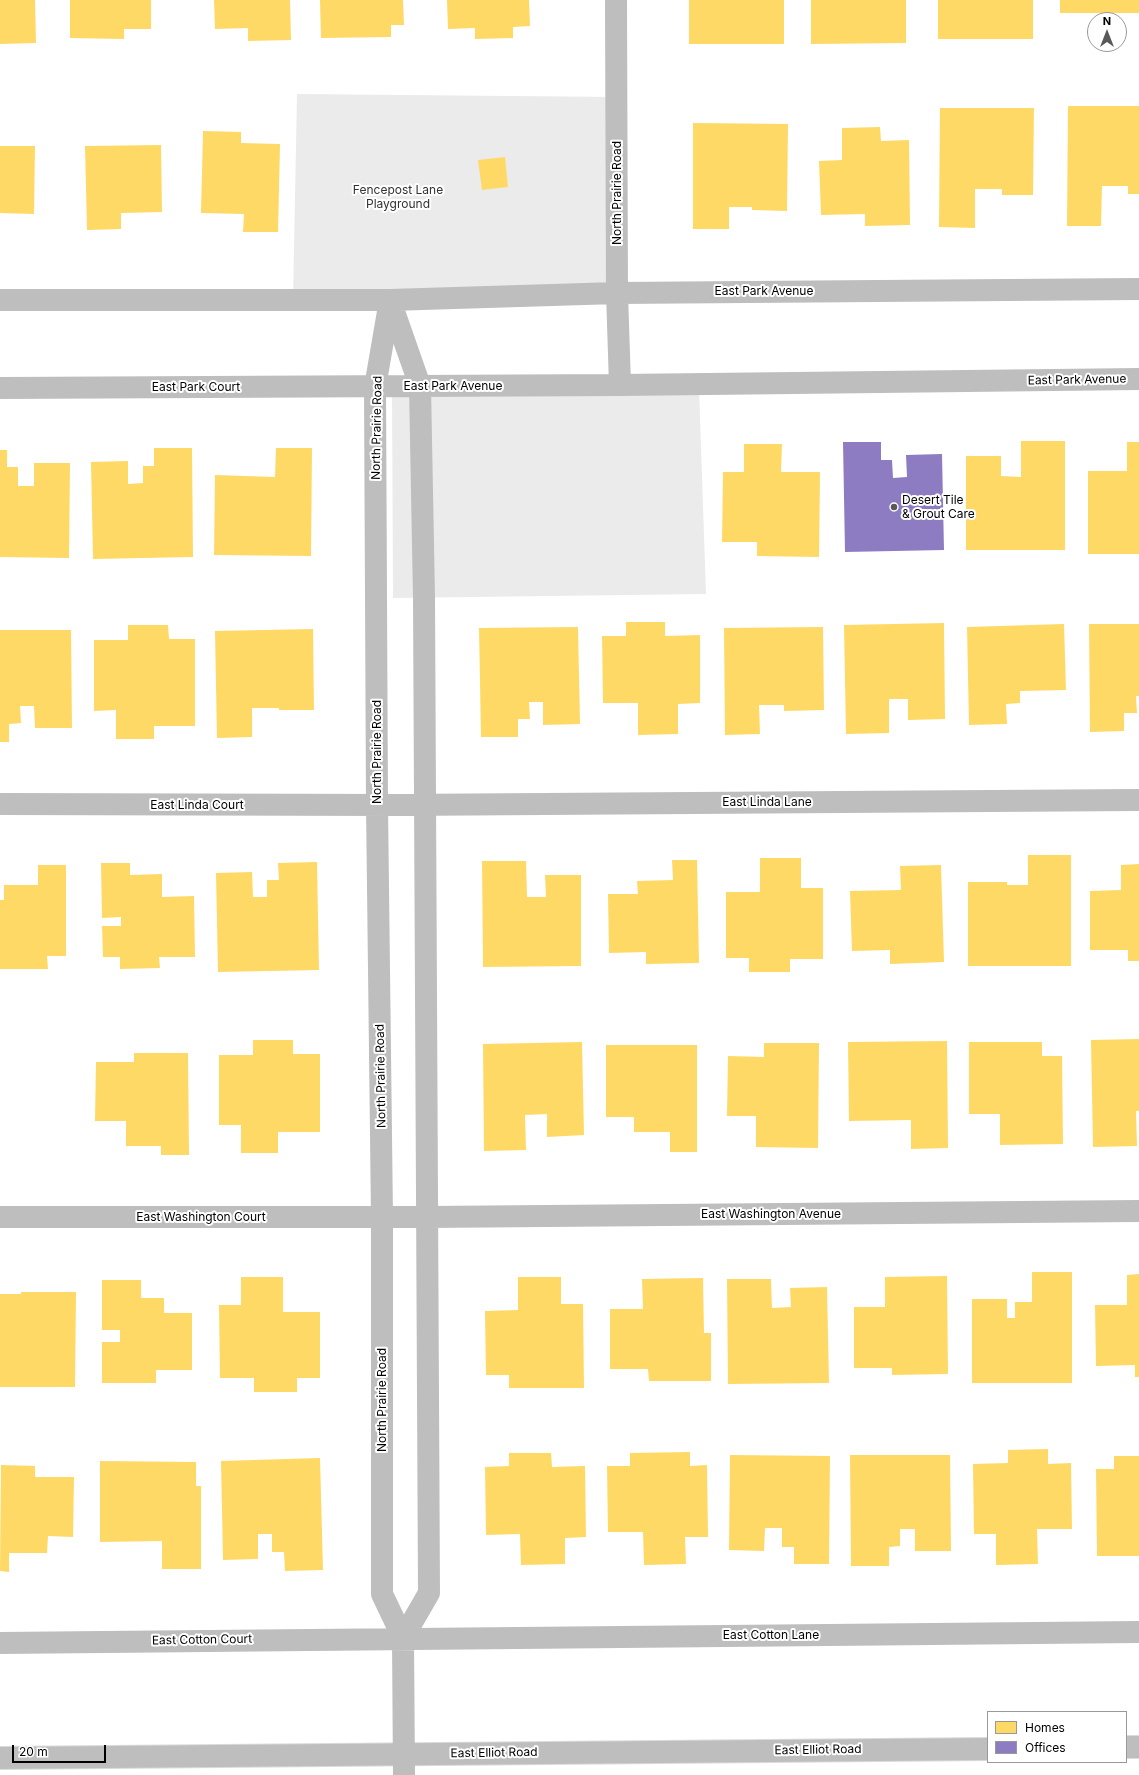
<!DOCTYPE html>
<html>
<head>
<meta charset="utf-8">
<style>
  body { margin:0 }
  #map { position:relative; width:1139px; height:1775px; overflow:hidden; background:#fff; font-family:Inter,sans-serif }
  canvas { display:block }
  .legend { position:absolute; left:987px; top:1711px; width:140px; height:52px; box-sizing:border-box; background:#fff; border:1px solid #999; margin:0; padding:5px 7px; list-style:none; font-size:12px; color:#000 }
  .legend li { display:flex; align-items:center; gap:8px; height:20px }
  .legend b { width:20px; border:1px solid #999 }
  .north { position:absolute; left:1087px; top:12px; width:40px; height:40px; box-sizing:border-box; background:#fff; border:1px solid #999; border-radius:50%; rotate:0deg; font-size:11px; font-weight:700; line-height:16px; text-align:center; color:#000 }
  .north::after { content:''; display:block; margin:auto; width:14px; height:18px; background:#595959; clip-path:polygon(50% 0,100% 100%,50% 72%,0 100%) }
  .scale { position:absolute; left:12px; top:1745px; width:94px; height:18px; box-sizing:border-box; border:2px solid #000; border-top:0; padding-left:5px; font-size:12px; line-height:14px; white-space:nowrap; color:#000; -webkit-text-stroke:3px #fff; paint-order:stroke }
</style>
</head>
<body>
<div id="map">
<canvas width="1139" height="1775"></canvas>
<ul class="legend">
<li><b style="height:11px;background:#ffd966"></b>Homes</li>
<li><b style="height:11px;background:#8e7cc3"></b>Offices</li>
</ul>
<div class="north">N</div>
<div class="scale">20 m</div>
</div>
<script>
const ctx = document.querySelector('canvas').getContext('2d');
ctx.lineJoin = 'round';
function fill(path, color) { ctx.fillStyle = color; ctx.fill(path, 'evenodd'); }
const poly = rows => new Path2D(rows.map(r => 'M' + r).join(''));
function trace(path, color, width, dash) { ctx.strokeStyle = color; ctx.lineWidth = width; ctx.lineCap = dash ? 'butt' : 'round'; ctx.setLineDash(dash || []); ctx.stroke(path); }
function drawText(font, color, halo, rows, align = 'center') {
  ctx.font = font + ' Inter,sans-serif'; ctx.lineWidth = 4; ctx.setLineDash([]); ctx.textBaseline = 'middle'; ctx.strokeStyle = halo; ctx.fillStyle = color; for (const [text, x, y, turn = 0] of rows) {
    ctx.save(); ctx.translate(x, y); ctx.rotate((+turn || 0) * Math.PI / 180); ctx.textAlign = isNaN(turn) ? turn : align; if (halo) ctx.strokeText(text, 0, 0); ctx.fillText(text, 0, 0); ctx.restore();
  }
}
const green = poly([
  [297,94,617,97,617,293,293,300],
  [392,386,699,388,706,594,393,598]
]);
const homes = poly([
  [0,0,35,0,36,43,0,44],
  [70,0,151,0,151,29,124,29,124,39,70,38],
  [214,0,290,0,291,40,248,41,248,28,215,29],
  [320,0,403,0,404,25,391,25,391,37,321,38],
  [447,0,529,0,530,26,513,27,513,38,475,39,475,28,448,29],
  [689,0,784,0,784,44,689,44],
  [811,0,906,0,906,43,811,44],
  [938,0,1033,0,1033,39,938,39],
  [1060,0,1139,0,1139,13,1060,13],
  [1068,106,1139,106,1139,194,1128,194,1128,186,1102,186,1101,226,1067,226],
  [940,108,1034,108,1033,195,1002,195,1002,189,975,189,975,228,939,227],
  [693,123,788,124,787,211,752,210,752,207,729,207,729,229,693,229],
  [880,127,881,141,909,140,910,225,865,226,865,214,821,215,819,161,842,160,842,128],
  [203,131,241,132,241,143,280,144,278,232,243,232,244,214,201,213],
  [161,145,162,212,121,213,121,229,87,230,85,146],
  [0,146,35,146,34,214,0,213],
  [505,157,508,187,482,190,478,160],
  [1021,441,1065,441,1065,550,966,550,966,456,1001,456,1001,476,1021,477],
  [1127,442,1139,442,1139,554,1088,554,1088,471,1127,471],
  [744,444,782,444,781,472,820,472,819,557,757,556,757,542,722,542,723,472,744,472],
  [154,448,192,448,193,557,93,559,91,462,128,461,128,484,143,483,143,466,154,466],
  [276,448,312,448,311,556,214,555,215,475,275,477],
  [0,450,7,450,7,467,18,467,18,486,34,486,34,463,70,463,69,558,0,557],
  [626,622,665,622,665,636,700,635,700,703,678,704,678,734,638,735,638,703,603,703,602,636,626,636],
  [944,623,945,719,908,720,908,699,889,699,889,733,846,734,844,625],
  [1064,624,1066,690,1020,691,1020,703,1006,704,1007,724,969,725,967,627],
  [1089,624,1139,624,1139,696,1136,696,1137,713,1124,713,1124,731,1090,732],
  [128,625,168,625,169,639,195,639,195,726,154,726,154,739,116,739,116,710,94,711,94,640,128,640],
  [578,627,580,724,543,725,543,702,529,702,530,719,518,719,518,737,481,737,479,628],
  [823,627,824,710,784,711,784,705,759,705,760,734,725,735,724,628],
  [313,629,314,710,279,710,279,708,252,708,252,737,217,738,215,631],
  [0,630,71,630,72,728,35,728,34,706,20,706,21,723,9,724,9,742,0,742],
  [1028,855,1071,855,1071,966,968,966,968,882,1007,882,1007,885,1028,885],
  [760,858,801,858,801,888,823,888,823,959,790,959,790,972,749,972,749,958,726,958,726,892,760,892],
  [672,860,697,860,699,963,646,964,646,952,609,953,608,894,638,894,637,881,673,880],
  [482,861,526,861,527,897,546,897,545,875,581,875,581,966,483,967],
  [317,862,319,970,218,972,216,873,252,872,253,897,267,897,267,880,279,880,278,863],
  [101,863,130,863,130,875,162,874,162,897,194,896,195,957,159,957,160,968,120,969,120,957,103,957,102,926,121,926,121,917,102,918],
  [1139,864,1139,961,1128,961,1128,950,1090,950,1090,891,1121,890,1121,865],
  [38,865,66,865,66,956,47,956,48,969,0,969,0,900,4,900,4,885,38,885],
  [941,865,944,962,890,964,890,950,852,951,850,891,901,890,900,866],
  [1139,1039,1139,1111,1136,1111,1137,1146,1093,1147,1091,1040],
  [253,1040,293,1040,293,1054,320,1054,320,1132,278,1132,278,1153,241,1153,241,1125,219,1125,219,1055,253,1055],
  [947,1041,948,1148,911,1149,911,1120,849,1121,848,1042],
  [582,1042,584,1135,547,1137,547,1114,525,1115,526,1150,484,1151,483,1044],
  [969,1042,1042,1042,1042,1056,1062,1056,1063,1144,1000,1145,1000,1114,969,1114],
  [764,1043,819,1043,818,1148,756,1147,756,1116,727,1116,728,1056,764,1057],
  [606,1045,697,1045,697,1152,670,1152,670,1132,634,1132,634,1117,606,1117],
  [134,1053,188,1053,189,1155,161,1155,161,1146,126,1146,126,1121,95,1121,96,1062,134,1062],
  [1032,1272,1072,1272,1072,1383,972,1383,972,1299,1007,1299,1007,1318,1015,1318,1015,1302,1032,1302],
  [1139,1274,1139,1377,1135,1377,1135,1365,1096,1366,1095,1305,1127,1305,1127,1275],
  [947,1276,948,1374,892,1375,892,1368,854,1368,854,1307,885,1307,885,1277],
  [241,1277,283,1277,283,1312,320,1312,320,1378,297,1378,297,1392,254,1392,254,1378,220,1378,219,1305,241,1305],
  [518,1277,561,1277,561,1304,583,1304,584,1388,509,1388,509,1375,486,1375,485,1311,518,1310],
  [703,1278,704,1333,711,1333,711,1381,649,1381,648,1369,610,1369,610,1309,643,1309,642,1279],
  [727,1279,771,1279,772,1308,791,1307,790,1288,827,1287,829,1383,728,1384],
  [102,1280,141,1280,141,1298,164,1298,164,1313,192,1313,192,1370,156,1370,156,1383,102,1383,102,1342,120,1342,120,1330,102,1330],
  [21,1292,76,1292,75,1387,0,1387,0,1294,21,1294],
  [1048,1449,1048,1464,1071,1463,1072,1529,1037,1529,1038,1564,996,1565,996,1534,974,1534,973,1464,1008,1463,1008,1450],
  [690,1452,690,1466,707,1465,708,1537,685,1537,686,1564,644,1565,643,1532,608,1532,607,1466,630,1466,630,1453],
  [509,1453,551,1453,552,1467,585,1466,586,1537,565,1538,565,1564,521,1565,520,1534,486,1535,485,1467,509,1466],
  [730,1455,830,1456,829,1564,794,1564,794,1547,782,1547,782,1528,765,1528,764,1551,729,1550],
  [850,1455,950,1455,951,1551,915,1551,915,1529,900,1529,900,1546,889,1547,889,1566,851,1566],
  [1114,1456,1139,1456,1139,1556,1097,1556,1096,1469,1114,1469],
  [320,1458,323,1570,285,1571,284,1552,272,1552,272,1534,258,1534,258,1559,223,1560,221,1461],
  [100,1461,196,1462,196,1486,201,1486,201,1569,162,1569,162,1541,100,1542],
  [1,1465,35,1466,35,1477,74,1477,73,1537,48,1536,47,1553,9,1553,9,1572,0,1571]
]);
const offices = poly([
  [843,442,881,442,881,460,892,460,893,478,907,477,906,455,942,454,944,550,845,552]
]);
const minor = poly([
  [616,0,617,293,620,385],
  [0,300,390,300,617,293,1139,289],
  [390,300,375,387,377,805,382,1217,382,1594,403,1638,404,1775],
  [391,303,420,386,424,597,429,1593,403,1638],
  [0,388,620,385,1139,379],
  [0,804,395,805,1139,800],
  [0,1217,428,1217,1139,1211],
  [0,1643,1139,1632]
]);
const major = poly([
  [1126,1747,1139,1747],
  [0,1758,988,1749]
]);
const markers = [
  [894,507,4,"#595959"]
];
const parkNames = [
  ["Fencepost Lane",398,190],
  ["Playground",398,204]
];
const streetNames = [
  ["North Prairie Road",617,193,-90],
  ["East Park Avenue",764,291],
  ["East Park Avenue",1077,380,-1],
  ["East Park Avenue",453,386],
  ["East Park Court",196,387],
  ["North Prairie Road",377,428,-89],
  ["North Prairie Road",377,752,-90],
  ["East Linda Lane",767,802],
  ["East Linda Court",197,805],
  ["North Prairie Road",381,1076,-91],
  ["East Washington Avenue",771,1214],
  ["East Washington Court",201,1217],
  ["North Prairie Road",382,1400,-90],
  ["East Cotton Lane",771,1635],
  ["East Cotton Court",202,1640,-1],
  ["East Elliot Road",818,1750,-1],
  ["East Elliot Road",494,1753,-1]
];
const poiNames = [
  ["Desert Tile",902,500],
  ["& Grout Care",902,514]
];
fill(green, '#ebebeb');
fill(homes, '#ffd966');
fill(offices, '#8e7cc3');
trace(major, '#dbdbdb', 24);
trace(minor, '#bebebe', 22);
trace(major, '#bebebe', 22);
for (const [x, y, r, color] of markers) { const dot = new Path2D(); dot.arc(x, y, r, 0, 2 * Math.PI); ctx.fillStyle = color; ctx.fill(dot); trace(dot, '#fff', 1.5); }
drawText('12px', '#323232', '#fff', parkNames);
drawText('12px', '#000', '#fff', streetNames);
drawText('12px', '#000', '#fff', poiNames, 'left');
</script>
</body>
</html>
